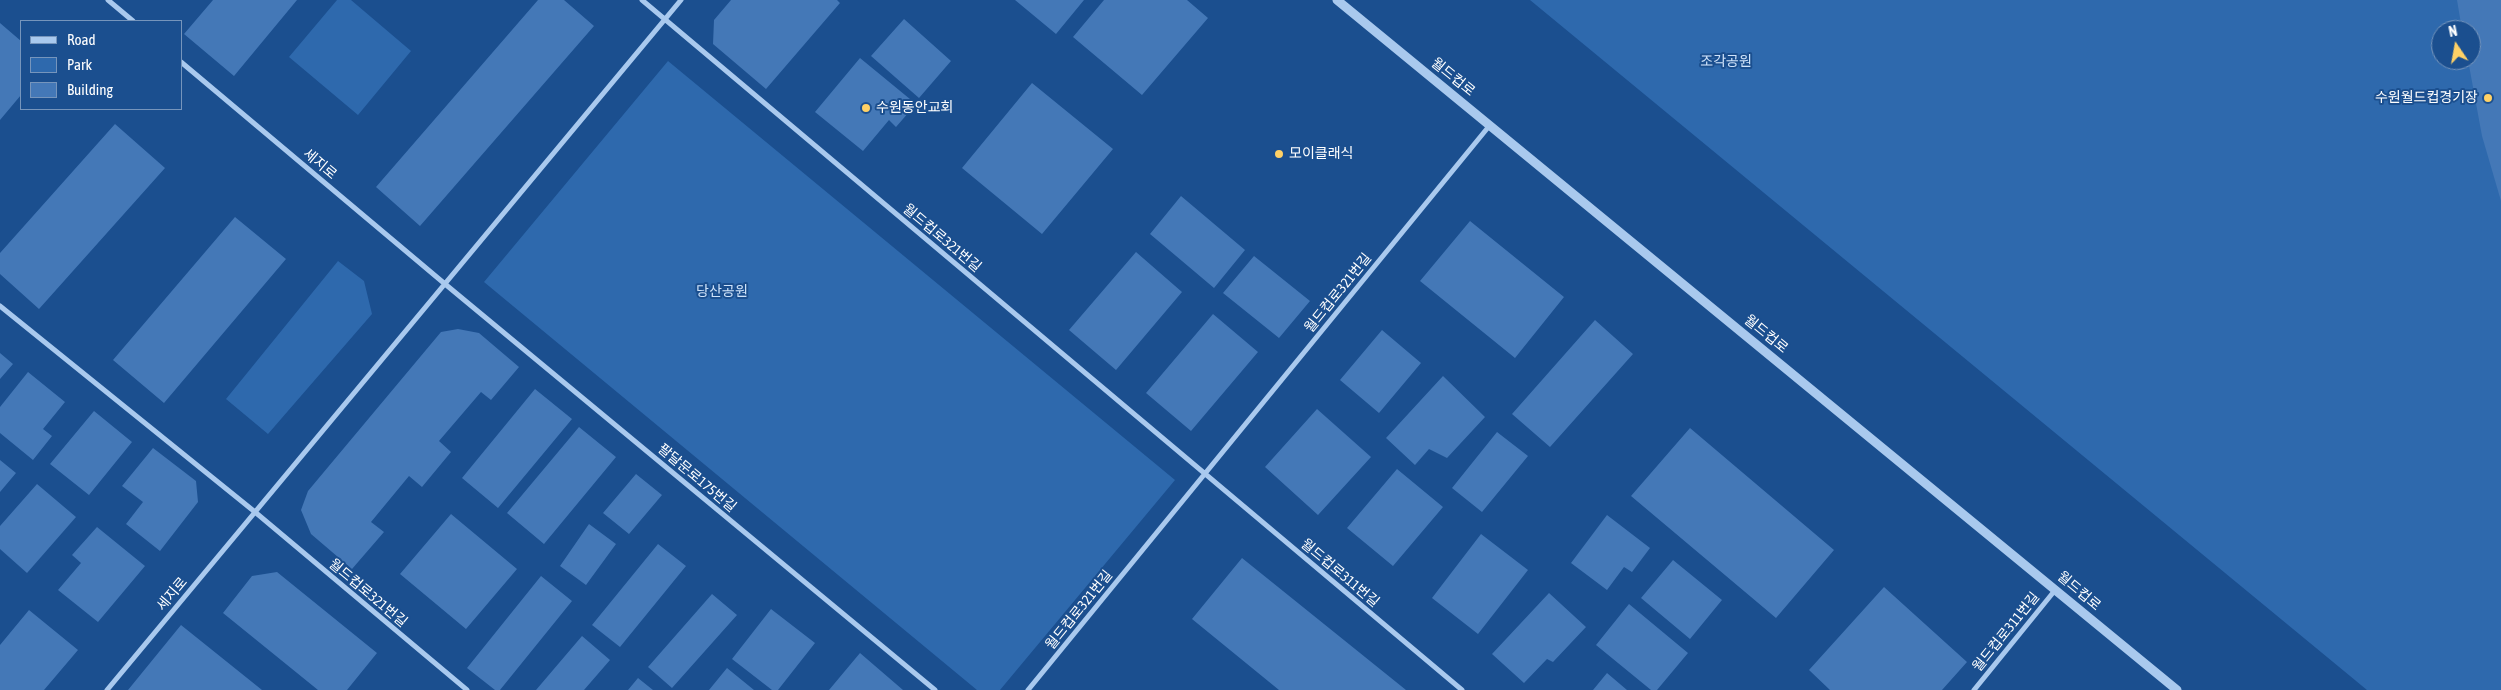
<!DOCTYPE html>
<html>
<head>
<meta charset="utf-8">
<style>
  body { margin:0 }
  #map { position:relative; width:2501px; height:690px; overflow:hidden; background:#1b4f8f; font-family:"Asap Condensed",sans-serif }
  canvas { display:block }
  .legend { position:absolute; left:20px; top:20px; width:162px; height:90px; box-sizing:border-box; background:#1b4f8f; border:1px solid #7695bc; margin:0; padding:6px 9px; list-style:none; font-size:15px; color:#fff }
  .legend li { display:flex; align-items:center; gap:10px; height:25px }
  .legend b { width:25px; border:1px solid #7695bc }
  .north { position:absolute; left:2431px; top:20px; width:50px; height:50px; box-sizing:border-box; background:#1b4f8f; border:1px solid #7695bc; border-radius:50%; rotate:348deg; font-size:14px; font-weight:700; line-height:20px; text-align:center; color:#fff }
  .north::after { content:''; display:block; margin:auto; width:18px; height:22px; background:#ffd166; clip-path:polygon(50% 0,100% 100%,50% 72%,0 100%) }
</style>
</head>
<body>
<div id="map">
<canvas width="2501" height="690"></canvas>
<ul class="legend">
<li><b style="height:6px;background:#a9c9ee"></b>Road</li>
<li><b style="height:14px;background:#2e69ad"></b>Park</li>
<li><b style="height:14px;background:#4478b7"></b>Building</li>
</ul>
<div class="north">N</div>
</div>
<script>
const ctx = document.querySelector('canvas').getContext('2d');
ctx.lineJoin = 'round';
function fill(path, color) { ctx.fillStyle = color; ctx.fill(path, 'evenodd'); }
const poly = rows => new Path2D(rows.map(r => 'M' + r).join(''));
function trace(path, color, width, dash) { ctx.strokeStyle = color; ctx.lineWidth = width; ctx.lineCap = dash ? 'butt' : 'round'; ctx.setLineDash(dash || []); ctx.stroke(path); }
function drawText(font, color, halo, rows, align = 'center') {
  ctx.font = font + ' "Asap Condensed","Noto Sans KR",sans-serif'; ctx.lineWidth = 4; ctx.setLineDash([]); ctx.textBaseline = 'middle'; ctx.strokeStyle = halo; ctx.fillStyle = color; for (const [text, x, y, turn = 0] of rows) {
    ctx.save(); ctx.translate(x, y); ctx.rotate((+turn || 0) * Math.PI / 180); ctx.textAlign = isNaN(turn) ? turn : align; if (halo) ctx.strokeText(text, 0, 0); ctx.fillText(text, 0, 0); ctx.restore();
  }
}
const green = poly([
  [337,0,351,0,411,51,358,115,289,57],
  [1530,0,2501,0,2501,690,2367,690],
  [2441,30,2471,30,2471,60,2441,60],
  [668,61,1175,480,1000,690,977,690,484,282],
  [338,261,364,281,372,314,268,434,226,399]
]);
const building = poly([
  [213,0,297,0,234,76,184,34],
  [538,0,564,0,594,26,420,226,376,187],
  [731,0,837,0,840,3,766,89,713,44,714,20],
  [1015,0,1084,0,1056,34],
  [1104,0,1187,0,1208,18,1142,95,1073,37],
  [2457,0,2501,0,2501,201,2482,136,2468,60,2471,60,2471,30,2462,30],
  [904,19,951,61,919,98,871,56],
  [0,23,21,41,21,95,0,120],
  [860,58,916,104,896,127,889,120,863,151,815,112],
  [1032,83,1113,149,1042,234,962,168],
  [115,124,165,168,39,309,0,274,0,253],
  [1181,196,1245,250,1214,288,1150,234],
  [235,217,286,259,164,403,113,360],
  [1470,221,1564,297,1515,358,1420,281],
  [1136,252,1182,292,1116,370,1069,330],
  [1254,256,1310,301,1279,338,1223,293],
  [1213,314,1258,352,1191,431,1146,393],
  [1595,320,1633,354,1550,447,1512,414],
  [458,329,479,333,519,367,491,400,481,392,439,441,451,452,422,487,409,476,371,522,384,532,352,569,311,534,301,510,308,491,441,332],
  [1382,330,1421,363,1379,413,1340,380],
  [0,353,13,364,0,379],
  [28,372,65,402,43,429,52,436,33,460,0,433,0,407],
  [1443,376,1485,417,1447,458,1429,449,1415,465,1386,438],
  [535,389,572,419,498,508,462,478],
  [1317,409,1371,457,1318,515,1265,467],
  [94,411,132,442,89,495,50,464],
  [579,427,616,457,544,544,507,513],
  [1690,428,1834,550,1776,618,1631,496],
  [1497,432,1528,456,1482,512,1452,488],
  [153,448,196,481,198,502,160,551,126,524,143,502,122,486],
  [0,460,16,473,0,492],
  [1397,469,1443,507,1393,566,1347,528],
  [636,474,662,495,629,534,603,513],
  [37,484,76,517,27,573,0,549,0,526],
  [451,514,517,569,466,629,400,574],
  [1607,515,1650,548,1632,572,1624,567,1607,590,1571,563],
  [589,524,616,544,586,585,560,566],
  [97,527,145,566,98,622,58,590,81,563,72,555],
  [1481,534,1528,570,1478,634,1432,598],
  [658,544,686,566,620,647,592,625],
  [1242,558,1406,690,1279,690,1192,619],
  [1673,560,1722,600,1690,639,1641,598],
  [277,572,377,653,347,690,318,690,223,613,252,576],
  [541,576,572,601,500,690,495,690,467,668],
  [1884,587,1967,662,1942,690,1830,690,1809,670],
  [1549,593,1586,627,1553,662,1547,659,1524,683,1492,654],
  [712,594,737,615,672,688,648,667],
  [1629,604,1688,653,1657,690,1651,690,1596,645],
  [771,609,815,643,778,690,772,690,732,659],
  [29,610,78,650,44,690,0,690,0,645],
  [181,625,262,690,128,690],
  [582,636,610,660,584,690,536,690],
  [860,653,903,690,829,690],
  [727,668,754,690,709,690],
  [1607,673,1627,690,1593,690],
  [638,678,653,690,628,690]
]);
const minor = poly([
  [108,0,133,21],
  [642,0,1462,690],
  [181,62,445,284,935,690],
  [0,306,255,512,467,690],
  [107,690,681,0],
  [1028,690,1490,125],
  [1974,690,2056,589]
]);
const tertiary = poly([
  [1337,0,2177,690]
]);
const markers = [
  [2488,98,5,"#ffd166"],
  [866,108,5,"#ffd166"],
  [1279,154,5,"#ffd166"]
];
const parkNames = [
  ["조각공원",1726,62],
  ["당산공원",722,292]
];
const streetNames = [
  ["월드컵로",1453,77,39],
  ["세지로",320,164,40],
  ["월드컵로321번길",942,238,40],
  ["월드컵로321번길",1338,293,-51],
  ["월드컵로",1766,334,39],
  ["팔달문로175번길",697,478,40],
  ["월드컵로311번길",1340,573,40],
  ["월드컵로",2079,591,40],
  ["월드컵로321번길",368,593,40],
  ["세지로",172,594,-50],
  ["월드컵로321번길",1079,610,-51],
  ["월드컵로311번길",2006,632,-51]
];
const poiNames = [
  ["수원월드컵경기장",2478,98,"right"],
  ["수원동안교회",876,108],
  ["모이클래식",1289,154]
];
fill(green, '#2e69ad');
fill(building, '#4478b7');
trace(minor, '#a9c9ee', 5);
trace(tertiary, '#a9c9ee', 9);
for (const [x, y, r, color] of markers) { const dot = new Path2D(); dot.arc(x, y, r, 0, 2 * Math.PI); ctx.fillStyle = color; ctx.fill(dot); trace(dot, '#1b4f8f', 2); }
drawText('14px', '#cfe3fa', '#1b4f8f', parkNames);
drawText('14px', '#fff', '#1b4f8f', streetNames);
drawText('14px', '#fff', '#1b4f8f', poiNames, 'left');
</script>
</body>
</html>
